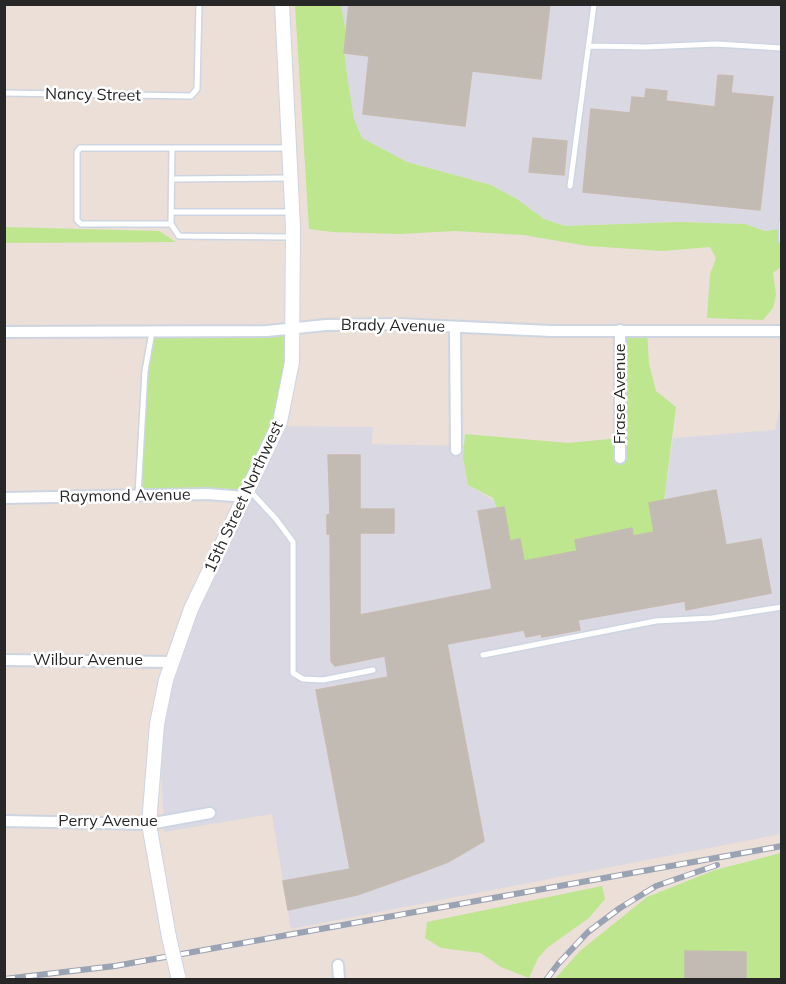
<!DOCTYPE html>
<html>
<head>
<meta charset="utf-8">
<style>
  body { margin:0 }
  #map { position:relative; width:786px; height:984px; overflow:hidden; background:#ebdfd7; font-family:Mulish,sans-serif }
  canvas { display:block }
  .frame { position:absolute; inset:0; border:6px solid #272727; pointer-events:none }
</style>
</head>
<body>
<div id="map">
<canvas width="786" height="984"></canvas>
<div class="frame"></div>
</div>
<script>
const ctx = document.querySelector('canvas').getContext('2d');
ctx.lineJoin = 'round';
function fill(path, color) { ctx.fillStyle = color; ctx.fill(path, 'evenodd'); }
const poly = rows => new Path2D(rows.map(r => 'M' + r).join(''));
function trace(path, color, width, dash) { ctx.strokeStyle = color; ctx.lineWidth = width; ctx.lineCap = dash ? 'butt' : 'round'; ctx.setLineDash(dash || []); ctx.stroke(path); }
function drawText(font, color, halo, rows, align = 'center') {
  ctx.font = font + ' Mulish,sans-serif'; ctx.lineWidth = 5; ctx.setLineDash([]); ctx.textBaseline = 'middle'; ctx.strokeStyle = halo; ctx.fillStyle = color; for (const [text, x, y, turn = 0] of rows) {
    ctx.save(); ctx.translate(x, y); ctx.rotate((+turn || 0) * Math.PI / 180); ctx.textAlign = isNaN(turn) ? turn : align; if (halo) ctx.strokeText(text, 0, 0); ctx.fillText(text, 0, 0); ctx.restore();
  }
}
const industrial = poly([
  [341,5,781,5,781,229,765,231,745,224,678,222,565,226,544,219,517,199,491,185,407,162,362,138,354,119,347,75,344,51,346,33],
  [781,404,781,834,291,929,272,814,164,832,160,742,169,696,198,612,284,426,373,427,372,444,464,446,468,485,504,507,510,541,632,528,654,532,649,503,664,500,673,438,775,430]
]);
const green = poly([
  [295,5,341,5,346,33,344,51,347,75,354,119,362,138,407,162,491,185,517,199,544,219,565,226,678,222,745,224,765,231,781,229,781,267,773,273,776,295,773,308,763,320,707,318,710,274,716,258,710,247,663,251,588,246,523,235,455,231,400,234,332,232,309,229],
  [5,227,159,231,176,242,5,243],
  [620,330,647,330,649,364,656,391,676,407,664,500,649,503,654,532,634,539,632,529,577,551,524,561,520,539,510,541,504,507,497,508,493,498,468,485,463,457,465,434,568,443,620,438],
  [154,333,290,333,283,395,244,493,142,491,147,372],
  [781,853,781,979,554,980,580,951,647,897,715,870],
  [602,886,605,899,589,918,548,947,538,958,529,978,501,967,481,953,441,948,425,938,427,922]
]);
const building = poly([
  [349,4,550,4,541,79,472,71,465,126,363,114,369,56,344,53,349,4],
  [718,75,733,76,731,93,773,97,760,210,583,192,591,109,630,113,632,97,645,98,646,89,667,91,666,101,715,107,718,75],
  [533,138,567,141,564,175,529,172,533,138],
  [328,455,360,455,360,509,394,509,394,533,360,533,360,615,492,589,478,511,504,507,510,541,520,539,524,561,577,551,575,540,632,528,633,536,654,532,649,503,716,490,726,545,761,539,771,593,686,610,685,601,578,620,580,630,542,637,541,634,526,637,524,630,447,644,484,841,448,862,419,873,357,895,288,910,283,881,350,869,316,690,388,677,385,656,335,666,331,661,330,534,327,534,327,515,330,514,328,455],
  [685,951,746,952,746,980,685,980,685,951]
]);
const lane = poly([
  [589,46,646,47,716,44,782,48],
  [4,93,191,96,197,89,199,4],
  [172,148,171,224,179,236,291,237],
  [172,179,291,178],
  [570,186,594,4],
  [172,212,291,212],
  [782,222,782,241],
  [171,224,81,224,77,220,77,152,80,148,288,148],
  [250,491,276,519,293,542,293,673,303,679,323,680,373,670],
  [138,495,145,371,152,332],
  [483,655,656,621,712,618,782,607]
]);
const street = poly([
  [455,327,456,450],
  [620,330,620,458],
  [4,332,267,331,326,325,398,324,551,331,782,331],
  [4,498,207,494,245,497],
  [4,660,172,662],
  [4,821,149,824,210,813],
  [338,965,339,980]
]);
const secondary = poly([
  [169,937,149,824,157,724,166,680,191,609,280,422,292,362,293,227,282,4]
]);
const rail = poly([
  [4,979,115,966,782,846],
  [546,980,558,964,588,932,620,908,656,886,717,865]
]);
const secondaryBridge = poly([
  [169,937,178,976]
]);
const streetNames = [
  ["Nancy Street",93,95,1],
  ["Brady Avenue",393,326,1],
  ["Frase Avenue",620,394,-90],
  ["Raymond Avenue",125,496,-1],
  ["15th Street Northwest",244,497,-65],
  ["Wilbur Avenue",88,660],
  ["Perry Avenue",108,821]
];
fill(industrial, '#dad9e3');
fill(green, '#bde68f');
fill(building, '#c2bbb4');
trace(building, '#c6bbb1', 1.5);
trace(lane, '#cdd5e2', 8);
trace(street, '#cdd5e2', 14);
trace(secondary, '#cdd5e2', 16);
trace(lane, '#fff', 5);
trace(street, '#fff', 10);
trace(secondary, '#fff', 14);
trace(rail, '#9aa3b3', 6);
trace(rail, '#fff', 4, [11]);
trace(secondaryBridge, '#cdd5e2', 16, []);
trace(secondaryBridge, '#fff', 14);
drawText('16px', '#272727', '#fff', streetNames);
</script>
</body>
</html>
